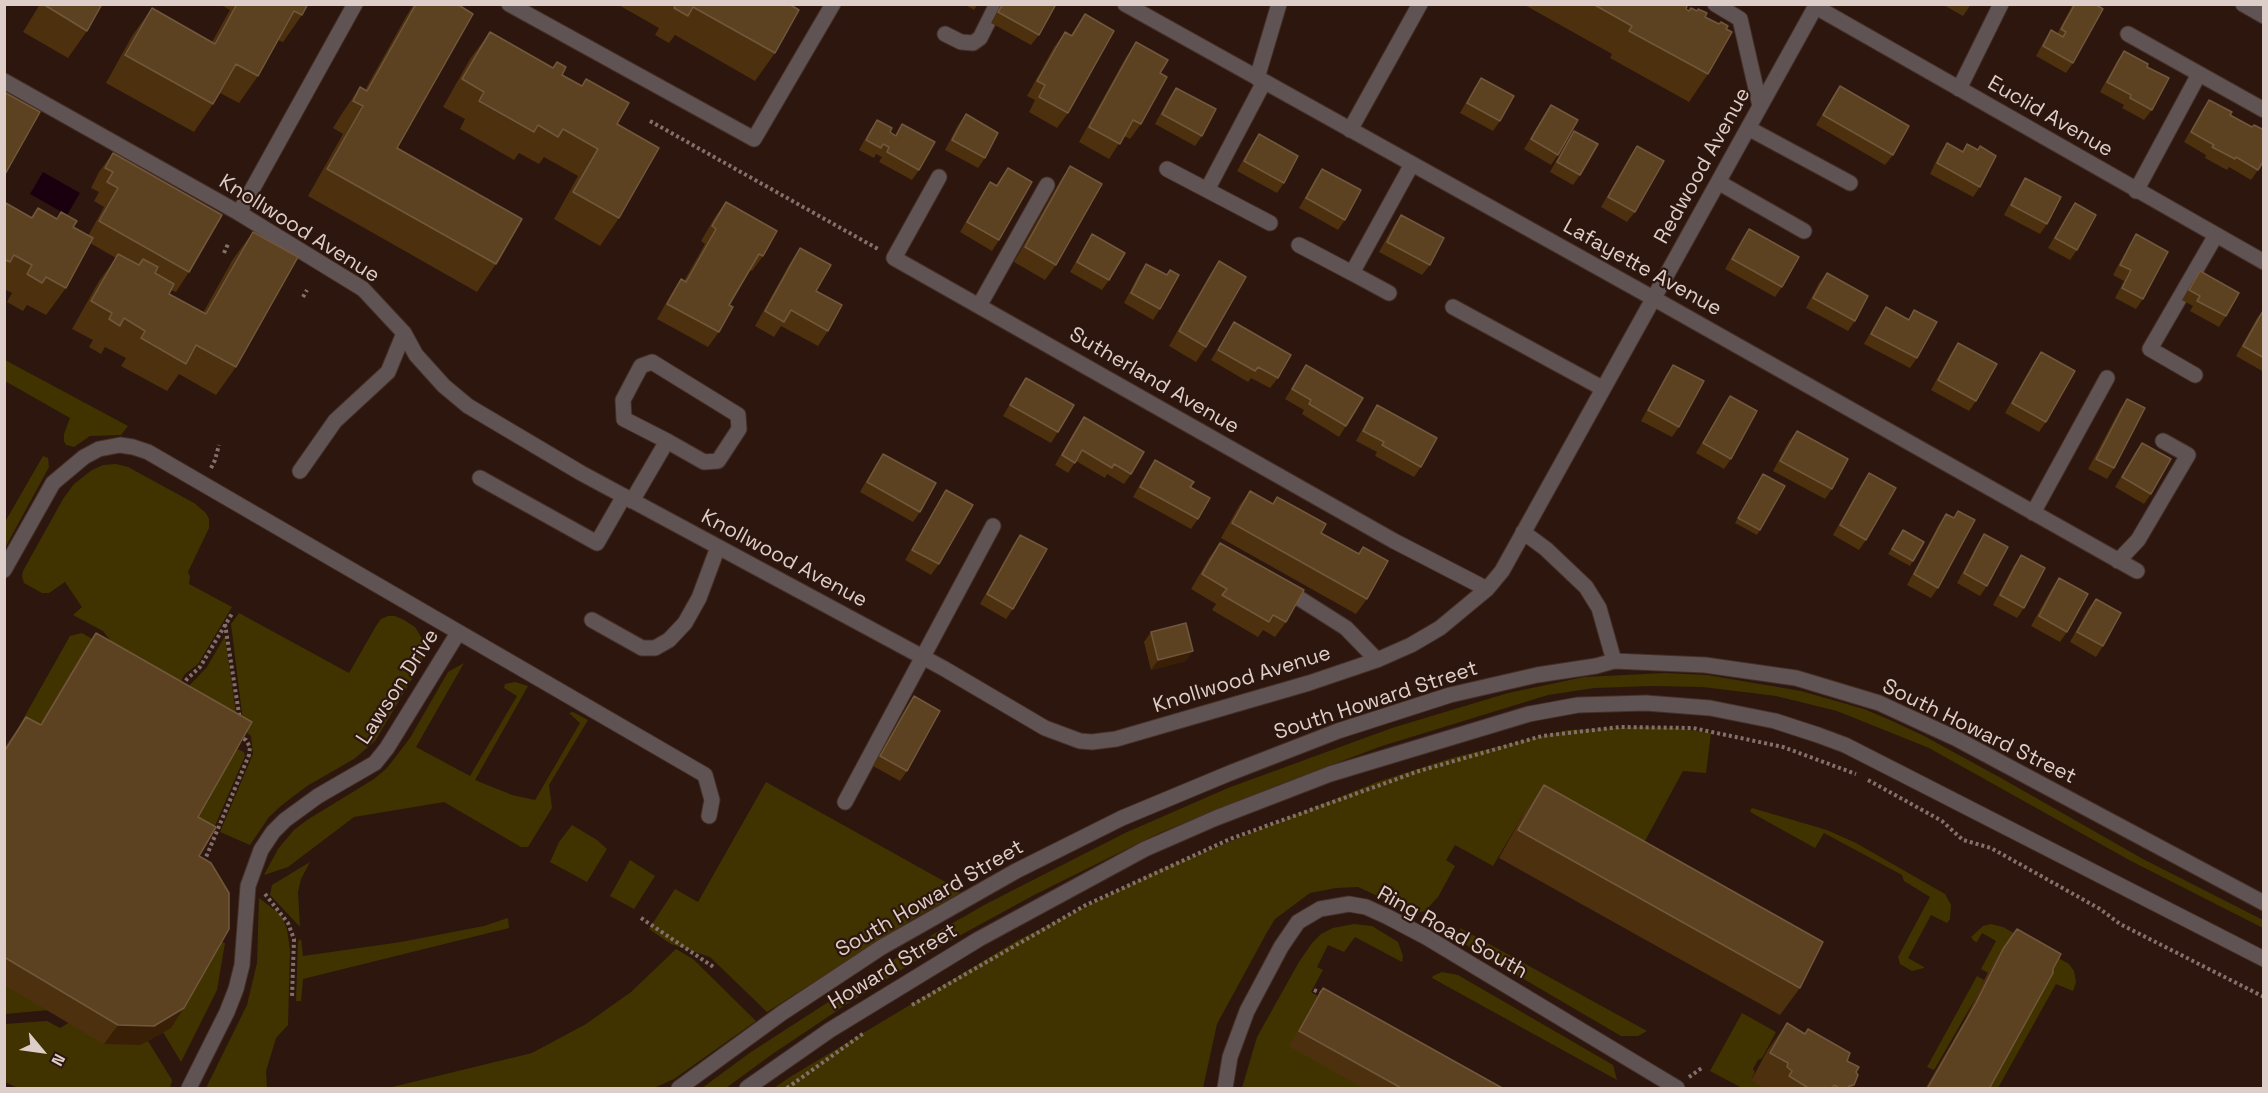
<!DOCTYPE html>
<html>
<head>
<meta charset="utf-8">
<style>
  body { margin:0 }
  #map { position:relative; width:2268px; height:1093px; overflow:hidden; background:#2c160e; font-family:"Space Grotesk",sans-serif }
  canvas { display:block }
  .frame { position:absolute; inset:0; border:6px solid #decec9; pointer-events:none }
  .north { position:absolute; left:12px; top:1021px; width:60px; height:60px; -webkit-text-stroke:4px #2c160e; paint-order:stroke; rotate:119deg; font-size:16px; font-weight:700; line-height:24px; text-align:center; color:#decec9 }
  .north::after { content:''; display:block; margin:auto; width:21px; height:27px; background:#decec9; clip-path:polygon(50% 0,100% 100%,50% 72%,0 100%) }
</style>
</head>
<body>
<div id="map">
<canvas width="2268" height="1093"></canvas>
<div class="frame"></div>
<div class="north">N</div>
</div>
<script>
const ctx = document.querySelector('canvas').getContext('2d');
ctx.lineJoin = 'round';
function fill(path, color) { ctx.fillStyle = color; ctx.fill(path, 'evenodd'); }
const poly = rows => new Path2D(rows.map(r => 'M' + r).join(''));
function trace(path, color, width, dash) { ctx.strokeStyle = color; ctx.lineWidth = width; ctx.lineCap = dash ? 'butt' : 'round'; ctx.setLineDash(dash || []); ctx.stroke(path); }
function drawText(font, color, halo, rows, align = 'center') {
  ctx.font = font + ' "Space Grotesk",sans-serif'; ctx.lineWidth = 4.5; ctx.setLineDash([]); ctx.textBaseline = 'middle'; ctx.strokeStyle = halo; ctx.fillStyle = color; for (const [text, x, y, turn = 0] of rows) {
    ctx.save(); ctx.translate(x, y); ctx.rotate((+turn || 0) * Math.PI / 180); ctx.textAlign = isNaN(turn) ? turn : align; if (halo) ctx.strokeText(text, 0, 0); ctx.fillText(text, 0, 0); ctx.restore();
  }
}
const green = poly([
  [4,360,5,360,128,426,121,435,90,436,74,447,66,445,64,441,64,434,70,418,5,381],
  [43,456,48,458,49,467,5,548,5,522],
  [116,464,128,467,194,503,206,513,209,519,209,528,188,572,190,577,189,584,232,607,198,664,185,674,173,694,122,656,103,631,73,615,82,607,65,582,49,593,42,593,24,583,22,576,23,571,63,499,74,484,92,470,103,465],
  [239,613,349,673,376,626,381,619,388,616,395,616,404,620,415,627,423,640,424,647,422,662,375,741,354,759,307,786,282,805,269,817,250,845,220,832,253,754,251,736,244,730,231,624],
  [82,633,94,640,27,745,13,737,70,636],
  [225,636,238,727,187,688,207,667],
  [464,663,416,747,470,776,517,696,504,688,505,684,515,682,528,686,475,780,512,795,535,800,580,723,569,713,573,712,588,720,549,785,552,808,528,847,521,847,444,802,354,817,288,867,264,875,278,849,294,830,307,820,374,779,387,768,410,738,448,672],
  [1665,673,1707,675,1801,691,1864,709,1890,720,1924,736,2001,778,2143,859,2263,920,2263,928,2131,861,1929,748,1837,711,1776,696,1703,687,1651,686,1594,688,1548,695,1382,746,1278,785,1157,834,1034,895,928,953,844,1006,771,1055,726,1088,702,1088,751,1052,935,933,988,903,1125,833,1228,788,1392,728,1508,693,1584,677],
  [1640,727,1675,728,1711,733,1706,773,1683,771,1640,850,1625,867,1524,813,1493,866,1455,845,1446,860,1455,866,1438,897,1425,911,1417,913,1408,910,1358,887,1336,888,1310,893,1275,919,1266,934,1217,1024,1203,1088,774,1088,790,1077,1018,940,1162,869,1377,782,1455,757,1568,730],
  [235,748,244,752,245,756,214,828,196,820],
  [766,782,949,884,960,893,913,919,767,1012,710,957,671,944,649,929,675,889,698,902],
  [1752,808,1827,830,1856,843,1945,894,1951,905,1950,919,1947,923,1931,915,1908,958,1924,967,1924,968,1912,971,1900,964,1898,957,1930,897,1904,881,1902,875,1824,833,1815,848,1752,813,1750,811],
  [572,825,597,840,607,849,587,882,550,862,559,842],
  [630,860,655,876,634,909,610,896],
  [310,862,301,879,298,892,300,927,270,895,272,885],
  [259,898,281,915,287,929,290,950,288,1025,276,1038,266,1071,267,1088,206,1088,247,1005,257,963],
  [508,918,509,928,303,979,301,1001,296,1001,298,941,301,939,303,956,401,942,484,926],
  [1354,924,1372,926,1398,942,1403,956,1402,962,1355,937,1344,952,1328,945,1317,967,1323,970,1311,992,1368,1024,1365,1088,1242,1088,1257,1037,1299,962,1312,943,1321,934,1333,928],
  [1991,924,2003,927,2069,964,2074,971,2076,982,2073,991,2056,984,1998,1088,1987,1088,1988,973,1981,969,1996,941,1982,933,1977,942,1974,941,1971,937,1983,926],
  [1460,928,1549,977,1647,1031,1638,1036,1621,1036,1469,947,1462,941],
  [215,940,225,943,217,990,181,1062,163,1032,171,1028],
  [676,949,693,959,756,1021,674,1079,654,1088,388,1088,532,1053,586,1024,631,992],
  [1442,972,1458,975,1613,1065,1617,1080,1432,978,1433,976],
  [1977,976,1984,980,1978,994,1934,1070,1927,1067],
  [5,984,49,1010,5,1014],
  [1742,1013,1776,1032,1762,1058,1758,1060,1753,1069,1755,1072,1751,1081,1764,1088,1742,1088,1710,1071],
  [47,1021,60,1028,70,1022,140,1045,148,1041,172,1080,170,1088,18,1088,5,1082,5,1024]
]);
const water = poly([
  [43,172,80,193,67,215,30,194]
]);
const path = poly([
  [650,121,878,249],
  [224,253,228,244],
  [303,297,307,290],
  [211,468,215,460,219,445],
  [225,624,240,720],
  [183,686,187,679,200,667,233,612],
  [1868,780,1942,821,1963,840,1991,848,2100,909,2120,924,2264,997],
  [204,862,249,755,250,747,246,740,240,737],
  [265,894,288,923,294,939,292,997],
  [641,918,715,968],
  [1314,990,1323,994],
  [912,1005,1084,906,1230,839,1419,771,1542,736,1620,727,1693,728,1783,747,1856,774],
  [1689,1077,1703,1067],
  [787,1088,864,1033]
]);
const minor = poly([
  [509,4,754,139,833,4],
  [1125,4,1653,298,2137,571],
  [1715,4,1740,19,1760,106],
  [2243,4,2264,16],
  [1816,7,2264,262],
  [945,34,961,42,973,43,980,38,997,4],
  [2128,34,2264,110],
  [1257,78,1279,4],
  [4,81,239,213,363,289,404,333,416,355,444,386,468,406,581,473,943,668,1045,728,1080,741,1092,742,1116,739,1309,683,1377,660,1411,645,1440,628,1487,589,1502,571,1817,4],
  [1959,89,2001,4],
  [1748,128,1850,183],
  [1350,130,1420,4],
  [1167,169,1207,190,1264,82],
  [939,177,894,258,1394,541,1487,589],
  [1718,182,1804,231],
  [1207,190,1270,223],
  [2136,191,2199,74],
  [239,213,355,4],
  [1299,245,1352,273],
  [1389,293,1352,273,1412,164],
  [979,306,1047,185],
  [1453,307,1602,388],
  [2195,375,2150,349,2216,235],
  [300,471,335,421,388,372,404,333],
  [480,478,597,543,624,496],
  [632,501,667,441,704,462,718,461,739,429,738,415,652,362,641,366,623,400,624,419,667,441],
  [2033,513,2107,378],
  [1523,532,1546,549,1586,587,1599,608,1614,661],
  [2118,561,2138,540,2188,455,2163,441],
  [4,570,53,483,84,457,99,449,120,445,133,447,148,452,705,775,712,800,709,816],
  [1283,588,1346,628,1377,660],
  [592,620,642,648,655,648,669,640,685,623,699,598,718,547],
  [845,802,993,526],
  [189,1088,227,1012,236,989,242,965,248,886,261,850,273,832,285,820,318,796,375,763,387,748,458,633],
  [679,1088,782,1013,882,947,1016,871,1122,818,1230,773,1338,731,1450,695,1537,675,1596,666,1614,661,1705,665,1796,678,1879,703,1955,738,2264,903],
  [747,1088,830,1030,979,939,1145,849,1216,818,1330,774,1529,714,1578,705,1646,703,1710,708,1775,721,1818,735,1845,745,1900,773,2264,959],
  [1225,1088,1230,1057,1247,1011,1281,947,1298,922,1320,909,1349,904,1366,907,1388,917,1426,937,1677,1088]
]);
const wall = poly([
  [40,4,102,4,87,31,68,58,23,32],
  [224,4,308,4,302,15,283,42,278,40,258,76,239,103,220,93,213,104,194,132,106,83,132,36,152,8,212,42,230,10,223,6],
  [414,4,457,4,397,148,496,264,477,292,308,196,343,134,333,128,341,115,360,87,365,90,407,15],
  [617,4,789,4,775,53,755,81,675,35,669,43,655,35,659,28],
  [964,4,978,4,974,10],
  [1001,4,1051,4,1039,35,1031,45,991,23],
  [1523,4,1684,4,1686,9,1705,17,1708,74,1689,102,1610,58,1612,54],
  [1942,4,1971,4,1963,16],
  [2073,4,2095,4,2073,63,2066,73,2036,56,2044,41,2051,30,2057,34],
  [1085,14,1068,113,1057,128,1029,112,1035,100,1027,96,1054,47,1065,32,1070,36],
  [490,32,553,68,557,62,562,75,581,86,586,79,617,124,619,218,600,246,554,219,578,176,544,157,539,164,519,153,514,160,460,129,465,119,443,107,470,59],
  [1136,42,1160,73,1141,124,1130,139,1124,136,1109,159,1079,142,1126,57],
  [2124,51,2147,67,2152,110,2144,120,2122,108,2124,105,2100,92,2117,61],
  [1481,78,1500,121,1493,131,1460,113,1474,88],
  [1840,86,1893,155,1885,165,1816,125,1833,96],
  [1176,88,1202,136,1195,146,1155,124,1169,98],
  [2209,100,2230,115,2258,170,2251,180,2229,167,2227,170,2205,158,2206,155,2184,142,2202,110],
  [1551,105,1558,155,1551,165,1524,149,1544,115],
  [966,114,985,158,978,168,945,150,958,125],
  [877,120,890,132,895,135,902,124,919,170,912,180,879,162,882,157,876,154,874,158,859,150,870,130],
  [1574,131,1580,175,1573,185,1550,172,1567,141],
  [1259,134,1284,183,1277,193,1237,171,1252,144],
  [1947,143,1962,151,1967,144,1977,149,1980,187,1973,197,1930,174,1940,153],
  [1637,146,1635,212,1627,222,1601,207,1630,156],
  [113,153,189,272,176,292,171,290,169,294,203,313,233,259,253,232,236,367,216,395,179,374,167,391,121,366,126,358,105,347,101,354,89,347,93,340,72,329,99,281,116,258,90,243,66,288,46,315,27,305,23,311,7,302,12,293,4,289,4,202,31,217,38,208,57,219,61,212,73,227,88,236,104,207,94,201,99,192,91,188,99,172],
  [1070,166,1056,265,1045,280,1014,262,1060,181],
  [1008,168,999,240,992,251,960,232,983,192,990,182,996,185],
  [1322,169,1345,220,1338,230,1299,208,1315,179],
  [2025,178,2047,224,2040,234,2004,215,2018,189],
  [726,202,763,256,752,271,750,270,729,305,719,332,708,347,657,319,671,294,681,279,684,281,705,244,701,241,715,217],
  [2075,203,2077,250,2070,260,2048,248,2068,213],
  [1401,215,1430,265,1422,275,1379,252,1394,225],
  [1749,229,1782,287,1775,297,1725,269,1742,239],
  [1092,234,1109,280,1102,290,1070,272,1085,245],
  [2136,234,2143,299,2136,309,2115,298,2124,281,2113,275,2129,245],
  [800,248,816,291,828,331,818,346,781,326,774,337,755,326,790,263],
  [1219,261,1206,347,1196,362,1169,346,1209,276],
  [1146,264,1166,275,1170,270,1160,309,1153,320,1124,303,1139,274],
  [2200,271,2226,316,2219,327,2190,311,2193,306,2182,300,2193,281],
  [1827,273,1855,321,1848,331,1806,308,1819,283],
  [1886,307,1908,319,1914,310,1917,358,1910,368,1864,344,1879,317],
  [2264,309,2264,372,2236,356,2257,318],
  [1234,322,1278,378,1270,388,1251,378,1248,382,1211,360],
  [1958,343,1976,401,1969,411,1931,390,1951,353],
  [2041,352,2046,422,2039,432,2005,413,2034,362],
  [1306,365,1346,426,1339,437,1302,414,1304,410,1285,399],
  [1673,365,1679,427,1672,437,1641,421,1666,375],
  [1026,378,1058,432,1051,443,1003,416,1019,388],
  [1730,396,1731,459,1724,469,1696,453,1723,406],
  [2127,399,2114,468,2107,479,2088,469,2120,409],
  [1377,405,1421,467,1414,477,1375,456,1377,452,1356,441,1370,415],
  [1084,417,1131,474,1124,484,1107,474,1105,478,1076,461,1068,473,1055,465,1077,427],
  [1797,431,1832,489,1825,499,1773,471,1789,441],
  [2142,443,2151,494,2144,504,2115,487,2135,453],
  [883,454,920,512,913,522,860,492,876,464],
  [1155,460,1190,487,1198,519,1191,529,1133,497,1148,470],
  [1869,473,1866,540,1859,550,1833,535,1862,483],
  [1763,474,1760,530,1757,535,1735,523],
  [946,490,939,564,931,575,905,560,939,501],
  [1250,491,1273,504,1277,497,1321,533,1358,553,1363,547,1367,599,1356,614,1221,538,1239,506],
  [1958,511,1938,588,1931,598,1907,585,1939,524,1946,514,1954,518],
  [1903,530,1913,561,1910,566,1888,554],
  [1984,534,1987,586,1980,596,1957,583,1977,545],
  [1020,535,1013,609,1006,619,980,604,1013,545],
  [1220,543,1286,622,1275,637,1263,630,1258,637,1212,610,1216,604,1191,589,1209,558],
  [2021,555,2024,608,2017,618,1993,605,2014,565],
  [2059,578,2067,632,2060,642,2031,626,2052,588],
  [2096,599,2103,646,2096,657,2070,642,2088,609],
  [1151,632,1186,661,1151,670,1144,642],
  [96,633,198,817,199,856,171,1028,140,1045,104,1044,4,985,4,748,26,717,40,724,82,653],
  [914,696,907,771,900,781,873,766,907,706],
  [1544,785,1800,988,1780,1015,1499,858,1524,813],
  [2017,929,1989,1089,1925,1089,1966,1018,1992,964],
  [1323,988,1504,1089,1365,1089,1289,1046,1313,1003],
  [1787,1023,1805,1034,1808,1029,1847,1061,1856,1072,1854,1085,1851,1089,1765,1089,1751,1081,1767,1051]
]);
const shadedWall = poly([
  [1193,651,1186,661,1151,670,1158,660],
  [184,1008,171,1028,140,1045,104,1044,118,1025]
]);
const building = poly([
  [43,4,102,4,87,31,43,4],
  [237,4,308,4,302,15,294,11,258,76,236,64,213,104,125,55,152,8,215,44,237,4],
  [416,4,457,4,473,14,397,148,522,219,496,264,327,169,363,106,353,101,360,87,367,91,416,4],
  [676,4,789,4,799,10,775,53,693,7,688,16,674,8,676,4],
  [1003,4,1051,4,1055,6,1039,35,998,12,1003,4],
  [1593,4,1684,4,1687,6,1686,9,1689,11,1691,8,1697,11,1698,9,1707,13,1705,17,1719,24,1721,22,1728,26,1726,29,1732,32,1708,74,1629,31,1632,26,1593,4],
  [2075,4,2095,4,2103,9,2073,63,2043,46,2051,30,2063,37,2066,32,2061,29,2075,4],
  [1085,14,1114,31,1068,113,1039,97,1045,85,1037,81,1065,32,1072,36,1085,14],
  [490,32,553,68,557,62,566,67,562,75,582,86,586,79,629,103,617,124,659,148,619,218,573,192,598,149,563,129,558,137,538,125,534,132,479,101,484,92,462,79,490,32],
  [1136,42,1168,60,1160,73,1167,77,1141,124,1133,120,1120,144,1089,127,1136,42],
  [2124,51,2148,64,2147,67,2169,78,2152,110,2130,98,2131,95,2107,82,2124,51],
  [1481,78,1514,96,1500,121,1467,103,1481,78],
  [1840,86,1909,126,1893,155,1823,115,1840,86],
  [1176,88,1216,109,1202,136,1162,114,1176,88],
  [4,92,40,112,4,176,4,92],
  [2209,100,2232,112,2230,115,2252,127,2254,125,2264,130,2264,160,2258,170,2236,157,2235,159,2212,147,2214,145,2191,132,2209,100],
  [1551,105,1578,120,1558,155,1531,139,1551,105],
  [966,114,998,133,985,158,952,140,966,114],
  [877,120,892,128,890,132,896,136,902,124,935,142,919,170,887,152,889,147,883,144,881,148,866,140,877,120],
  [1574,131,1598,144,1580,175,1557,162,1574,131],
  [1259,134,1298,156,1284,183,1244,161,1259,134],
  [1947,143,1963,152,1967,144,1978,150,1980,146,1996,156,1980,187,1937,163,1947,143],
  [1637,146,1664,161,1635,212,1608,197,1637,146],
  [113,153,222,215,189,272,99,221,118,188,107,182,113,172,105,168,113,153],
  [1070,166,1102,184,1056,265,1025,247,1070,166],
  [1008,168,1032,182,999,240,967,222,990,182,997,186,1008,168],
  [1322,169,1361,190,1345,220,1306,198,1322,169],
  [2025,178,2061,197,2047,224,2011,205,2025,178],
  [4,202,32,218,38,208,57,219,61,212,77,221,73,227,93,238,66,288,46,277,42,283,27,274,32,265,14,255,10,262,4,259,4,202],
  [726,202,777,231,763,256,759,254,729,305,733,307,719,332,667,304,681,279,686,282,716,229,712,226,726,202],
  [2075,203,2096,215,2077,250,2055,238,2075,203],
  [1401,215,1444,238,1430,265,1387,242,1401,215],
  [1749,229,1799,257,1782,287,1732,259,1749,229],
  [253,232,298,257,236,367,196,345,186,364,141,338,145,331,124,318,120,326,109,319,112,313,91,301,118,254,139,265,143,259,158,267,155,273,174,284,169,294,206,314,253,232],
  [1092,234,1125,253,1109,280,1077,262,1092,234],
  [2136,234,2168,252,2143,299,2122,288,2131,270,2120,265,2136,234],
  [800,248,831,265,816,291,842,305,828,331,791,310,784,322,765,311,800,248],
  [1219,261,1246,277,1206,347,1179,331,1219,261],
  [1146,264,1167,275,1170,270,1179,275,1160,309,1131,293,1146,264],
  [2200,271,2239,293,2226,316,2197,301,2200,296,2189,290,2200,271],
  [1827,273,1868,296,1855,321,1813,298,1827,273],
  [1886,307,1909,320,1914,310,1937,322,1917,358,1871,334,1886,307],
  [2264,309,2264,358,2243,346,2264,309],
  [1234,322,1291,355,1278,378,1258,367,1255,371,1218,350,1234,322],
  [1958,343,1997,364,1976,401,1938,380,1958,343],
  [2041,352,2075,371,2046,422,2012,403,2041,352],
  [1306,365,1363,398,1346,426,1309,404,1311,400,1292,389,1306,365],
  [1673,365,1704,381,1679,427,1648,410,1673,365],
  [1026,378,1074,405,1058,432,1010,405,1026,378],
  [1730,396,1757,411,1731,459,1703,443,1730,396],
  [2127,399,2145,408,2114,468,2096,459,2127,399],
  [1377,405,1437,438,1421,467,1382,445,1384,442,1363,431,1377,405],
  [1084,417,1144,452,1131,474,1114,464,1112,468,1082,450,1075,463,1062,455,1084,417],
  [1797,431,1848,459,1832,489,1780,461,1797,431],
  [2142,443,2171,459,2151,494,2122,477,2142,443],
  [883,454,936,483,920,512,867,482,883,454],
  [1155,460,1194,482,1190,487,1210,498,1198,519,1140,487,1155,460],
  [1869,473,1896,488,1866,540,1840,525,1869,473],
  [1763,474,1785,486,1760,530,1738,518,1763,474],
  [946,490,973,505,939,564,912,550,946,490],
  [1250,491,1273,504,1277,497,1326,524,1321,533,1359,554,1363,547,1388,561,1367,599,1232,523,1250,491],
  [1958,511,1975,520,1938,588,1914,574,1946,514,1954,518,1958,511],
  [1903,530,1924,542,1913,561,1892,549,1903,530],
  [1984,534,2008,547,1987,586,1964,573,1984,534],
  [1020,535,1047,549,1013,609,987,594,1020,535],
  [1220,543,1304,590,1286,622,1273,615,1269,622,1222,595,1227,589,1202,574,1220,543],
  [2021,555,2045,568,2024,608,2000,595,2021,555],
  [2059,578,2088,594,2067,632,2039,616,2059,578],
  [2096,599,2121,613,2103,646,2077,632,2096,599],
  [1186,623,1193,651,1158,660,1151,632,1186,623],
  [96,633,252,722,198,817,216,827,199,856,211,863,229,893,229,929,184,1008,154,1026,118,1025,4,957,4,748,6,749,26,717,41,725,96,633],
  [914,696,940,711,907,771,880,756,914,696],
  [1544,785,1823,942,1800,988,1518,830,1544,785],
  [2017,929,2061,954,2053,969,2053,973,1989,1089,1927,1089,1976,1003,2003,949,2017,929],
  [1323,988,1504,1089,1403,1089,1299,1031,1323,988],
  [1787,1023,1805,1034,1808,1029,1850,1053,1847,1061,1859,1067,1856,1072,1858,1075,1854,1085,1849,1086,1847,1089,1841,1089,1834,1085,1832,1089,1826,1089,1824,1087,1824,1089,1810,1089,1789,1076,1792,1071,1787,1067,1788,1063,1770,1053,1787,1023]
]);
const streetNames = [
  ["Euclid Avenue",2050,117,30],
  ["Redwood Avenue",1703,166,-61],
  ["Knollwood Avenue",299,229,32],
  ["Lafayette Avenue",1642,268,29],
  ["Sutherland Avenue",1154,381,30],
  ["Knollwood Avenue",784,559,28],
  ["Knollwood Avenue",1242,680,-17],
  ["Lawson Drive",398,687,-57],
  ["South Howard Street",1376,701,-18],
  ["South Howard Street",1979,732,26],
  ["South Howard Street",930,899,-30],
  ["Ring Road South",1452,933,29],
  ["Howard Street",893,967,-31]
];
fill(green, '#413300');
fill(water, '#1a000f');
trace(minor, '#453028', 17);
trace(path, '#83706a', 4, [3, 3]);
trace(minor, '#605353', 15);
fill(wall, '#4d310e');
fill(shadedWall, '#391f06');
fill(building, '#5d4222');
trace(building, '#71583c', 1.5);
drawText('21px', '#decec9', '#2c160e', streetNames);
</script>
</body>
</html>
